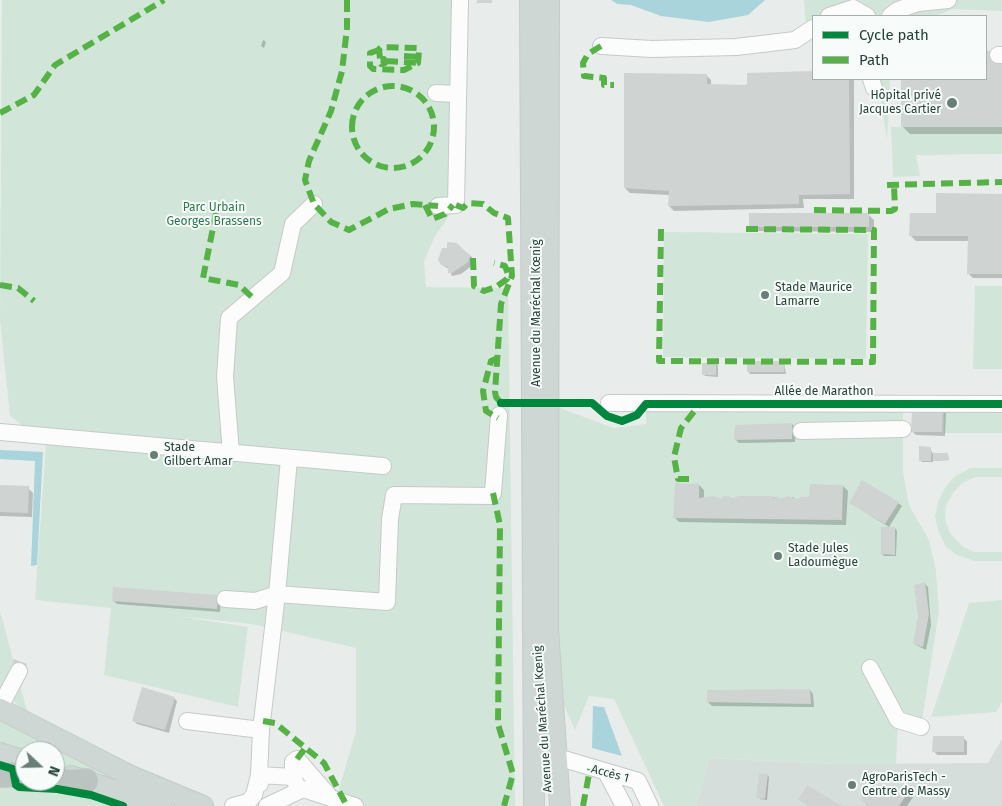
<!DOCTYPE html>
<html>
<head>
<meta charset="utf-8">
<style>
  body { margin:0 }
  #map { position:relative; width:1002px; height:806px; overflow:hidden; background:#e8edeb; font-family:"Fira Sans",sans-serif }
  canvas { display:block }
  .legend { position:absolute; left:812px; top:15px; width:175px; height:65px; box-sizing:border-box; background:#f7fbf9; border:1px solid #a3b1ad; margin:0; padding:6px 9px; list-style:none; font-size:15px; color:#24423a }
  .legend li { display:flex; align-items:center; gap:10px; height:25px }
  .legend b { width:25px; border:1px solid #a3b1ad }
  .north { position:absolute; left:15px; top:741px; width:50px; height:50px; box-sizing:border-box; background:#f7fbf9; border:1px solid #a3b1ad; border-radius:50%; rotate:111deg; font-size:14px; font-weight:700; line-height:20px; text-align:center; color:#24423a }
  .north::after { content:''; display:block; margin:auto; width:18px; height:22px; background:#697e78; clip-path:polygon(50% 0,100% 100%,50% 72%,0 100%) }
</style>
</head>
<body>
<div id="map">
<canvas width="1002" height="806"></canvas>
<ul class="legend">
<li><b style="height:6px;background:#00873e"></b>Cycle path</li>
<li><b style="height:6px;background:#55b346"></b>Path</li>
</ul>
<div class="north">N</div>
</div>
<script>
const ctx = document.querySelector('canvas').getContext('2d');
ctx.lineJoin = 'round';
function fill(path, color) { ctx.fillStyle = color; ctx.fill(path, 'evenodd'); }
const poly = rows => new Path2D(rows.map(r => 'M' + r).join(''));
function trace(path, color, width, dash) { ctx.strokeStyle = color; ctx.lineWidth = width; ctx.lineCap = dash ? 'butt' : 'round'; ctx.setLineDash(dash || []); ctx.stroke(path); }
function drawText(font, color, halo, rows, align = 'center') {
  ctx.font = font + ' "Fira Sans",sans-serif'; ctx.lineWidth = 4; ctx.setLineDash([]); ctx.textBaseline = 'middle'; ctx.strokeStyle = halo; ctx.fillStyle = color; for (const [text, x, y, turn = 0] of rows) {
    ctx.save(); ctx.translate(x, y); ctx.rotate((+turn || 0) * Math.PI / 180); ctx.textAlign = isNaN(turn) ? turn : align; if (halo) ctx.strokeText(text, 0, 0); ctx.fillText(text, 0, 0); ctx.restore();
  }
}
const built = poly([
  [1002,739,1002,806,696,806,709,758,837,764,988,763]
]);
const green = poly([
  [2,0,452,0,451,213,434,238,424,262,426,287,508,288,515,806,334,806,356,731,356,648,252,624,177,616,248,627,238,707,104,675,111,608,35,600,46,444,10,416,0,320],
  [804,0,1002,0,1002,11,952,9,936,16,813,16,813,29,806,23],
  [875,79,890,79,887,140,878,82],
  [891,127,1002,127,1002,154,916,155,920,176,893,177],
  [664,232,868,234,866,359,663,357],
  [975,286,1002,286,1002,369,973,369],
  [903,402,903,472,909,505,929,540,936,571,939,611,921,727,898,720,896,764,837,764,709,758,696,806,664,806,614,699,589,696,575,730,564,705,558,636,557,407,614,428,646,424,646,404],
  [944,408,1002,408,1002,433,944,433],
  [970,468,1002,468,1002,477,975,477,962,483,953,493,946,506,945,520,950,533,963,547,975,552,1002,552,1002,561,975,561,957,555,946,547,939,533,935,517,938,502,945,488,954,477],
  [1002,600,1002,702,996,712,931,717,969,603],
  [0,611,28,714,0,689],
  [0,716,139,789,55,764,55,751,25,751,0,747],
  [0,781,19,789,91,798,114,806,0,806]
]);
const water = poly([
  [611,0,765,0,748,15,709,22,661,16,631,5,617,4],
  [0,450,43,452,37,565,31,566,35,461,0,459],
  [593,706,604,707,622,756,592,748]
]);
const shadow = poly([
  [263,40,266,42,264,48,261,46],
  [986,52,997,53,1002,60,1002,134,910,134,902,126,902,79,986,79],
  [813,72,813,79,854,79,854,199,803,199,804,208,674,211,669,206,670,195,630,193,625,188,706,75,711,80,711,85,748,86,748,74],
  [1002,195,1002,278,973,278,968,273,969,241,916,241,911,236,937,214],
  [869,215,874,220,874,232,755,231,750,226],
  [456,244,472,257,473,265,461,274,452,276,449,269,442,265,440,254,443,250],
  [784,362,786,374,750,374,748,371],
  [716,364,718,366,718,377,705,376,703,374],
  [942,410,946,413,945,436,916,435,912,431],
  [792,424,796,428,795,442,739,443,736,440],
  [930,448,933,454,948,455,949,460,935,461,933,458,933,462,922,462,920,460],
  [699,485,704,490,704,498,722,500,728,497,738,500,739,497,778,497,780,500,793,497,797,500,843,486,848,491,846,525,679,522,675,518],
  [0,486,28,488,33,493,32,517,0,516],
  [850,503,898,503,902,506,889,527],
  [895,528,897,531,896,556,884,556,882,554],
  [924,583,928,587,931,625,926,650,914,644],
  [113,600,221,600,220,612,117,604],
  [810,690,813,694,814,707,712,706,708,702],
  [174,698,177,701,169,733,137,724,134,721],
  [963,738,967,741,967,755,937,755,934,751],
  [767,775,769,777,767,800,760,799,758,797],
  [910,789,915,794,907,806,868,806,862,800]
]);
const building = poly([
  [477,0,492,0,492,3,477,3],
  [986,51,998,51,1002,59,1002,127,901,127,901,79,986,79],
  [813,71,813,79,849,79,850,194,799,195,799,204,668,206,669,191,624,188,624,73,707,74,707,84,747,85,747,73],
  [936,193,1002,194,1002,274,967,274,968,236,909,236,910,213,936,213],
  [749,213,869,213,869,227,749,227],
  [447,242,457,243,470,256,468,262,452,273,448,273,448,267,441,265,438,260,442,248,447,248],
  [747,361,785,361,784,372,747,372],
  [702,363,716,363,716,375,702,375],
  [912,408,943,408,942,432,911,432],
  [792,423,792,439,734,440,735,425],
  [919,446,931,447,931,461,919,461],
  [933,453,948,453,948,460,933,461],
  [862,480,899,502,885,524,849,503],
  [675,483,699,484,699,498,713,496,722,499,723,496,728,496,733,499,738,496,772,496,773,498,778,496,779,499,788,496,797,499,803,496,804,498,809,496,810,484,843,485,842,520,673,518],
  [0,485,29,486,28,513,0,512],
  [881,527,895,527,895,555,881,554],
  [925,582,929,614,923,647,913,644,918,616,914,585],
  [113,587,218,595,217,609,112,601],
  [14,659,27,664,25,669,12,664],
  [142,687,175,697,165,730,132,721],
  [810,689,811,704,707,702,707,690],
  [933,736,964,736,964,752,932,752],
  [759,773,768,774,765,799,756,798],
  [807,785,842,806,808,806,798,800],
  [868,788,911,788,899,806,869,806,860,800]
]);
const minor = poly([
  [829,16,853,8,867,16],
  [890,16,898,10,918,3,948,0],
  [601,46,652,49,736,47,795,40,813,28],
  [998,55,1002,55],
  [871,79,874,88],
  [436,93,458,94],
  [438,206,456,205,460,0],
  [609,403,1002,404],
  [801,431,903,429],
  [0,432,383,466],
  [231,453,225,377,229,318,282,273,293,224,314,204],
  [225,599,255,601,277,594,387,602,390,519,394,495,491,496,493,493,499,415],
  [870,668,898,720,921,727],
  [0,707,19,671],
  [187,721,261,730],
  [557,757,638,781,650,806],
  [606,772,624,806],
  [260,784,259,775,293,777],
  [299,790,293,777,293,762,297,759,330,797],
  [233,806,248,802,254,795,259,775,261,730,277,594,289,459],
  [267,806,303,789,355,806]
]);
const major = poly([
  [530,0,534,806],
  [549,0,548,629,560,806],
  [0,709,131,776,203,806],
  [0,753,25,761],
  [71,776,161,806]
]);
const highway = poly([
  [0,775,25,774],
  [55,779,67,782,86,781]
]);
const quiet = poly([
  [347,0,347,28,342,71,331,111,309,161,305,180,314,204,331,222,349,230,389,209,413,204,438,206],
  [601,46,588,54,583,63,584,76,604,78,604,85,614,85],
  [379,50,370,53,370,66,373,69,404,70,418,63,419,51,418,48,381,47,379,49,380,59,379,61,381,64,385,63,384,59,380,59],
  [404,56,418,57],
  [386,61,418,63],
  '352 127a41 41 0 1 1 82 0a41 41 0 1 1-82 0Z',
  [0,113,34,95,55,65,164,0],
  [887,185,1002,182],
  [425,205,432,219,445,214,453,205],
  [456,205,463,208,468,203,483,204,494,213,508,218,512,276,501,304,495,392,496,397,501,403,504,403],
  [814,210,891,211,895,209,894,185],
  [216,213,203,278,239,285,253,298],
  [661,229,659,361,873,362,874,230,744,229],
  [473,258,474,286,484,291,496,287,507,279,508,274,505,266,494,263],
  [0,285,18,288,34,301],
  [498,358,491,361,483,391,486,411,498,418],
  [689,479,678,479,674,457,681,428,700,404],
  [493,493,500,525,498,724,513,774,504,806],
  [263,721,275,723,324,763,347,806],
  [297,759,306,747],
  [583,806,590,769]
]);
const cycleway = poly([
  [501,403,592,403,607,416,622,421,637,415,646,404,1002,404],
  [0,765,13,769,16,785,19,787,57,789,91,795,123,806]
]);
const markers = [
  [952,103,6,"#697e78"],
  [765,295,5,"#697e78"],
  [154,455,5,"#697e78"],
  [778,556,5,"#697e78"],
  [852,785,5,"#697e78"]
];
const poiNames = [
  ["Hôpital privé",941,96,"right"],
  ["Jacques Cartier",941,110,"right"],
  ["Stade Maurice",775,288],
  ["Lamarre",775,302],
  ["Stade",164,448],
  ["Gilbert Amar",164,462],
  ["Stade Jules",788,549],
  ["Ladoumègue",788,563],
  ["AgroParisTech -",862,778],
  ["Centre de Massy",862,792]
];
const parkNames = [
  ["Parc Urbain",214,208],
  ["Georges Brassens",214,222]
];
const streetNames = [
  ["Avenue du Maréchal Kœnig",537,313,-90],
  ["Allée de Marathon",824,392],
  ["Avenue du Maréchal Kœnig",543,719,-94],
  ["Accès 1",610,774,15]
];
fill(built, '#d6dedb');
fill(green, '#d1e6d8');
fill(water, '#a9d4db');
fill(shadow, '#0003');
fill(building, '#cfd4d2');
trace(minor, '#c5cac8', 18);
trace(major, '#c3ccc9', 22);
trace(highway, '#c3ccc9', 26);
trace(minor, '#fcfcfc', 16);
trace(major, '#cfd7d5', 20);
trace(highway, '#bcc4c2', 24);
trace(quiet, '#55b346', 6, [12, 6]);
trace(cycleway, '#00873e', 8);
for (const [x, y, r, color] of markers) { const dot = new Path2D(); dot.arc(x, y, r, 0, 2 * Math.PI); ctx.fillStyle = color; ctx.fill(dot); trace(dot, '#f7fbf9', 2); }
drawText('12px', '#24423a', '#f7fbf9', poiNames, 'left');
drawText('12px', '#2d7a4b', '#f7fbf9', parkNames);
drawText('12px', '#24423a', '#f7fbf9', streetNames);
</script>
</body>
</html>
